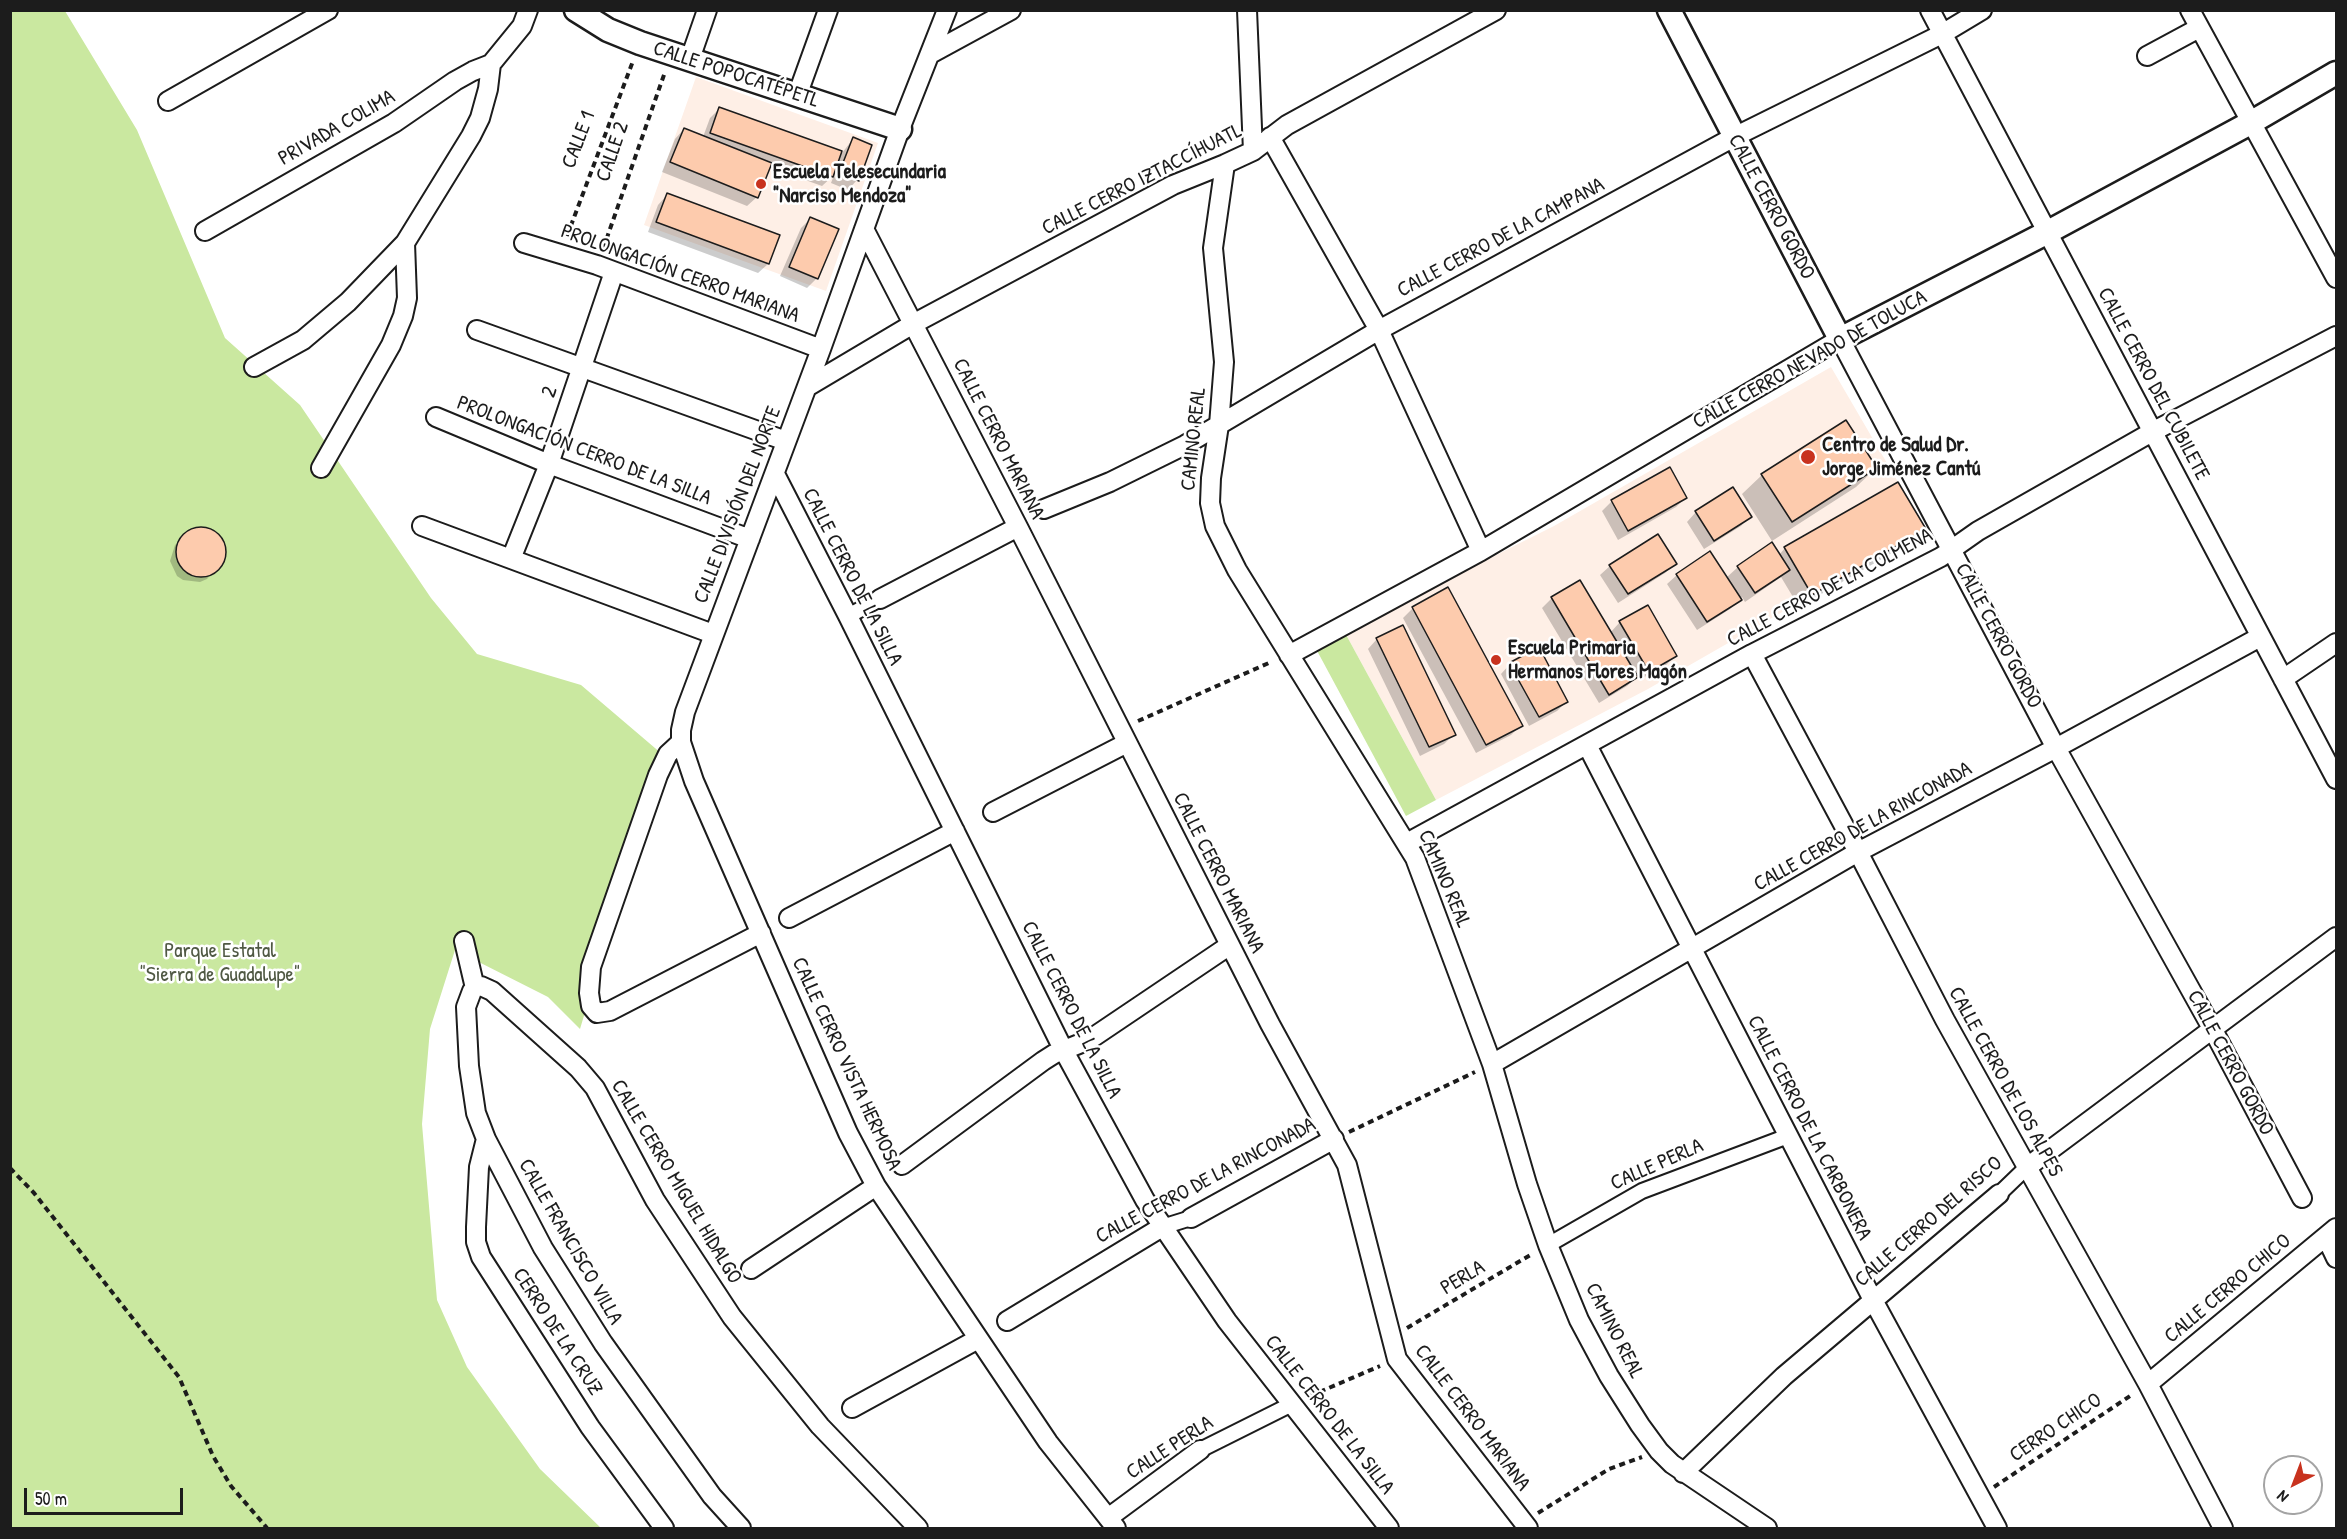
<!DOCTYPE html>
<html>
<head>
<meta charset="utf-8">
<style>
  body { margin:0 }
  #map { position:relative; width:2347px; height:1539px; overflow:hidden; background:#fff; font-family:"Patrick Hand",sans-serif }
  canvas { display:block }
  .frame { position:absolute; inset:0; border:12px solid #1c1c1c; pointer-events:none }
  .north { position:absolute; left:2263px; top:1455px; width:60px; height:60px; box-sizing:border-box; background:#fff; border:2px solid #a4a4a4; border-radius:50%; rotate:222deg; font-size:16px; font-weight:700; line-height:24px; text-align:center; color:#1c1c1c }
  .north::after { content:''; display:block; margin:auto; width:21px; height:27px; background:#c8321e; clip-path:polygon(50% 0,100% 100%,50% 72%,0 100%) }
  .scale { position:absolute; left:24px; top:1488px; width:159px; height:27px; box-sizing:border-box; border:3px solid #1c1c1c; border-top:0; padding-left:8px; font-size:18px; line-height:21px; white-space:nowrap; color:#1c1c1c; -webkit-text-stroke:4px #fff; paint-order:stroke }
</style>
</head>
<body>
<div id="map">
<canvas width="2347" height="1539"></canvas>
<div class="frame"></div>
<div class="north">N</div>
<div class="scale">50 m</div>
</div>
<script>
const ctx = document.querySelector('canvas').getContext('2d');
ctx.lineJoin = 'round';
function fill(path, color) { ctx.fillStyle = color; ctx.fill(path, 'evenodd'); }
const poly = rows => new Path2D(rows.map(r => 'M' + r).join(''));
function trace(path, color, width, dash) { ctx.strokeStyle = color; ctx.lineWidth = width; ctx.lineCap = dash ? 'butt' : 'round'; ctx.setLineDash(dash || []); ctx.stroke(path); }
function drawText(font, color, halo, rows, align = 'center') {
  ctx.font = font + ' "Patrick Hand",sans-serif'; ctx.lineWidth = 5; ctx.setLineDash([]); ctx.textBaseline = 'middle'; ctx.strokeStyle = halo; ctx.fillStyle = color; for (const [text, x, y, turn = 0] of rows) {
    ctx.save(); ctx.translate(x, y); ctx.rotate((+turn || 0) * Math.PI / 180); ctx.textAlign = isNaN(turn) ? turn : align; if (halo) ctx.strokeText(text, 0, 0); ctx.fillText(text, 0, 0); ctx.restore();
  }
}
const built = poly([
  [696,77,878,143,826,291,644,225],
  [1831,367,1898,482,1785,547,1812,595,1648,689,1436,800,1344,631,1554,526]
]);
const green = poly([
  [10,11,65,11,137,130,225,338,300,405,431,598,477,654,581,685,662,754,580,1029,548,997,455,950,430,1029,422,1124,437,1300,467,1367,540,1469,601,1528,11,1528],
  [1344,631,1436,800,1406,816,1315,647]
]);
const shadow = poly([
  [719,109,842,153,853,139,857,180,848,190,831,183,834,175,822,186,769,167,757,197,747,206,662,172,675,139,684,129,703,137,710,118],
  [667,195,768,264,758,273,648,232,658,205],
  [810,219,817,278,807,288,780,276,801,228],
  [1846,422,1876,468,1856,487,1772,541,1742,494,1762,475],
  [1685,498,1676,507,1618,540,1602,511,1612,501],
  [1696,512,1750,516,1741,526,1704,549,1687,522],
  [195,529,211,531,222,543,224,559,207,579,200,582,183,580,177,576,170,561,175,545],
  [1924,529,1911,542,1799,607,1781,577,1745,602,1742,597,1730,609,1697,630,1667,584,1677,575,1726,578,1738,567,1771,544,1779,555,1785,548],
  [1675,564,1665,573,1618,603,1600,575,1610,566],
  [1580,582,1610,633,1620,622,1676,655,1666,665,1639,680,1637,676,1627,686,1599,703,1542,608,1552,598],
  [1448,589,1521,725,1511,735,1476,753,1403,618,1413,608],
  [1377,639,1454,734,1444,744,1420,756,1368,649],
  [1510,664,1566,702,1557,711,1529,726,1501,674]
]);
const building = poly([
  [719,107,842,151,833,177,710,133,719,107],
  [684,128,772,163,758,198,670,162,684,128],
  [853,137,872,145,859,181,839,173,853,137],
  [667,193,780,235,769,264,656,222,667,193],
  [810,217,839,229,818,279,789,267,810,217],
  [1846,420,1877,468,1792,522,1761,474,1846,420],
  [1670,467,1687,498,1628,531,1611,500,1670,467],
  [1898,482,1926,529,1812,595,1784,547,1898,482],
  [1733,487,1752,517,1714,541,1695,511,1733,487],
  '176 552a25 25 0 1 1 50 0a25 25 0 1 1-50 0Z',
  [1658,534,1677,564,1628,594,1609,565,1658,534],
  [1772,542,1790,570,1755,593,1737,566,1772,542],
  [1710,551,1742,600,1707,622,1676,574,1710,551],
  [1580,580,1638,677,1609,695,1551,597,1580,580],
  [1448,587,1523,726,1486,745,1412,607,1448,587],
  [1648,605,1677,656,1649,672,1619,621,1648,605],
  [1403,625,1456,735,1429,747,1376,638,1403,625],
  [1539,647,1568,702,1539,717,1509,663,1539,647]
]);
const path = poly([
  [567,236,633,61],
  [603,249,665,72],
  [1138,721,1271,662],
  [1349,1132,1475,1072],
  [10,1168,34,1193,179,1377,213,1456,231,1486,267,1528],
  [1407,1328,1532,1254],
  [1310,1396,1380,1366],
  [1994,1487,2133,1394],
  [1538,1513,1609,1469,1642,1457]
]);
const pedestrian = poly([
  [848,616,880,599],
  [1999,1194,2026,1168],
  [1162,1227,1191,1218],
  [1548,1245,1642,1191,1788,1136],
  [1200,1450,1292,1404]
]);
const minor = poly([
  [1247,10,1253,151],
  [1930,10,2336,779],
  [2190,10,2336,278],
  [932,53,1011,10],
  [2147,56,2199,28],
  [690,59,707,10],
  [797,96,828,10],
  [168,101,328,10],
  [1270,137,1379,330,1481,551],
  [1225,164,1213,248,1224,362,1219,425,1211,478,1210,503,1215,526,1237,570,1415,858,1492,1064,1527,1184,1548,1245,1579,1320,1609,1376,1640,1425,1659,1451,1672,1464,1767,1528],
  [864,229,1018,527,1270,1024,1347,1165,1397,1359,1528,1528],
  [205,231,394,123,455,81,473,71,491,64],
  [524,243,597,265,821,349],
  [477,330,786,441],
  [254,367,303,340,348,302,405,243,471,136,480,118,488,89,491,64,522,26,528,10],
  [807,387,913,324,1173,185,1225,164,1253,151,1287,125,1496,10],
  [436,417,549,464,750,539],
  [321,468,391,345,403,316,407,298,405,243],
  [775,474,848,616,1064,1051,1145,1200,1227,1321,1389,1528],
  [1044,509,1110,482,1185,445,1379,330,1734,137,1942,34,1982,10],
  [422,526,713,634],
  [511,559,549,464,614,272],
  [880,599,1018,527],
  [1752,654,1858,852,1945,1020,2148,1384,2223,1528],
  [1289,655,1481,551,1840,339,2056,748,2213,1030,2302,1198],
  [2283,679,2336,643],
  [681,742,694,781,848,1133,876,1186,1048,1442,1116,1528],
  [1587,745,1873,1300,1997,1528],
  [993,812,1127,743],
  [1407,843,1752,654,1941,557,1978,531,2152,432,2336,336],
  [789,918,955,831],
  [761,933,610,1011,597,1013,591,1006,589,993,591,967,658,775,668,754,681,742,681,730,685,712,821,349,900,129,947,10],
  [464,941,475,988,472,991,466,1007,469,1066,476,1113,486,1139,543,1248,603,1343,712,1496,741,1528],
  [475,988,481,986,492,991,578,1068,595,1088,655,1200,732,1317,820,1426,918,1528],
  [1492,1064,1858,852,2056,748,2260,637],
  [486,1139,479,1167,476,1227,476,1242,481,1257,590,1427,664,1528],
  [902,1165,1043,1061,1054,1054,1089,1040,1230,945],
  [2026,1168,2336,937],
  [1191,1218,1334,1139],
  [2326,1237,2336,1258],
  [751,1269,876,1186],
  [1007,1321,1162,1227],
  [2148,1384,2336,1228],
  [852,1408,978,1339],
  [1683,1473,1784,1376,1999,1194],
  [1108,1518,1200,1450]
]);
const tertiary = poly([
  [576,10,608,30,640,43,900,129],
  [1669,10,1840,339,2048,232,2252,122,2336,73]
]);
const markers = [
  [761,184,6,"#c8321e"],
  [1808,457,8,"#c8321e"],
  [1496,660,6,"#c8321e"]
];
const streetNames = [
  ["CALLE POPOCATÉPETL",736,75,18],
  ["PRIVADA COLIMA",337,128,-30],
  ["CALLE 1",579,140,-69],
  ["CALLE 2",613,152,-71],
  ["CALLE CERRO IZTACCÍHUATL",1142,180,-27],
  ["CALLE CERRO GORDO",1771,207,62],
  ["CALLE CERRO DE LA CAMPANA",1501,238,-28],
  ["PROLONGACIÓN CERRO MARIANA",680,274,20],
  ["CALLE CERRO NEVADO DE TOLUCA",1810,360,-29],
  ["CALLE CERRO DEL CUBILETE",2153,384,62],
  ["2",550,392,-71],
  ["CALLE CERRO MARIANA",998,439,63],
  ["CAMINO REAL",1194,439,-84],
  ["PROLONGACIÓN CERRO DE LA SILLA",584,451,21],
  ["CALLE DIVISIÓN DEL NORTE",738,505,-69],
  ["CALLE CERRO DE LA SILLA",852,577,63],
  ["CALLE CERRO DE LA COLMENA",1830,588,-28],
  ["CALLE CERRO GORDO",1998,636,62],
  ["CALLE CERRO DE LA RINCONADA",1863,827,-29],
  ["CALLE CERRO MARIANA",1218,873,63],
  ["CAMINO REAL",1444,879,67],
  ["CALLE CERRO DE LA SILLA",1071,1010,63],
  ["CALLE CERRO GORDO",2230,1063,62],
  ["CALLE CERRO VISTA HERMOSA",846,1064,65],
  ["CALLE CERRO DE LOS ALPES",2005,1082,61],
  ["CALLE CERRO DE LA CARBONERA",1809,1128,63],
  ["CALLE PERLA",1657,1165,-24],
  ["CALLE CERRO DE LA RINCONADA",1206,1181,-28],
  ["CALLE CERRO MIGUEL HIDALGO",676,1182,59],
  ["CALLE CERRO DEL RISCO",1929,1222,-41],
  ["CALLE FRANCISCO VILLA",570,1242,60],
  ["PERLA",1463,1278,-31],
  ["CALLE CERRO CHICO",2228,1289,-40],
  ["CAMINO REAL",1614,1331,63],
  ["CERRO DE LA CRUZ",557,1332,57],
  ["CALLE CERRO DE LA SILLA",1329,1415,52],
  ["CALLE CERRO MARIANA",1472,1418,53],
  ["CERRO CHICO",2056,1428,-34],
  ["CALLE PERLA",1170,1448,-33]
];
const poiNames = [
  ["Escuela Telesecundaria",773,172],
  ["\"Narciso Mendoza\"",773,196],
  ["Centro de Salud Dr.",1822,445],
  ["Jorge Jiménez Cantú",1822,469],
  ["Escuela Primaria",1508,648],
  ["Hermanos Flores Magón",1508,672]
];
const parkNames = [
  ["Parque Estatal",220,951],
  ["\"Sierra de Guadalupe\"",220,975]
];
fill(built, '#feefe6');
fill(green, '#cae8a0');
fill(shadow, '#0003');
fill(building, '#fdcbad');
trace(building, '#1c1c1c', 1.5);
trace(pedestrian, '#1c1c1c', 18);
trace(minor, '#1c1c1c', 22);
trace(tertiary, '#1c1c1c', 27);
trace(path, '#1c1c1c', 4, [6, 4.5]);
trace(pedestrian, '#fff', 14);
trace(minor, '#fff', 18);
trace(tertiary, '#fff', 22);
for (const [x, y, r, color] of markers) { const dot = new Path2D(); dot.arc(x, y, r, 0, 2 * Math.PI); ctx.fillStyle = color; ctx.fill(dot); trace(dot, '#fff', 2); }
drawText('21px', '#1c1c1c', '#fff', streetNames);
drawText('bold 21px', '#1c1c1c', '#fff', poiNames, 'left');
drawText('21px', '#505944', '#fff', parkNames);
</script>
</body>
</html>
